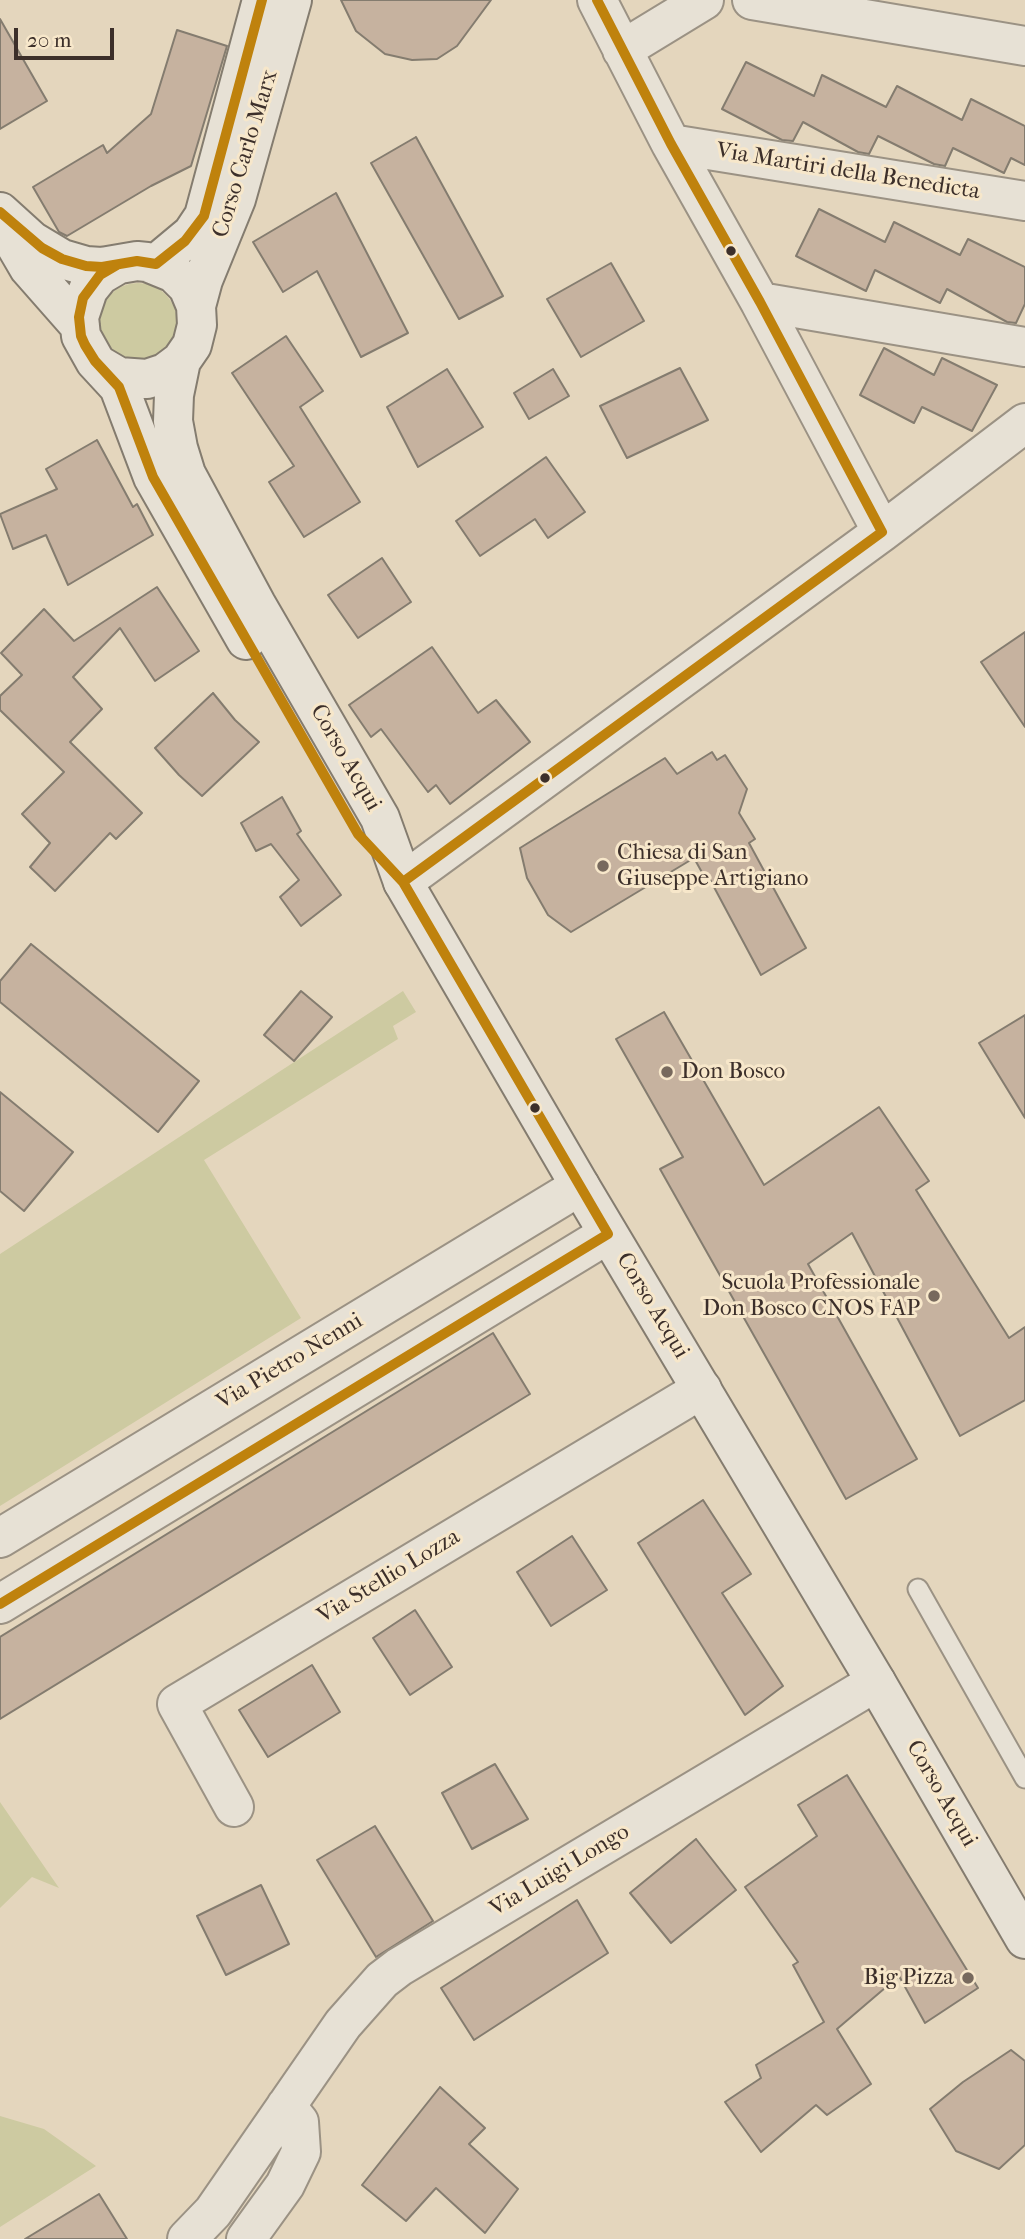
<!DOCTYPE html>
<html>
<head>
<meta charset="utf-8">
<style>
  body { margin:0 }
  #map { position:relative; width:1025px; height:2239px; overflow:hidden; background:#e4d6bd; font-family:"IM FELL French Canon",serif }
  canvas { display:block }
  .scale { position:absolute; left:14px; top:28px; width:100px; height:32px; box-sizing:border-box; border:4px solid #3c2f2a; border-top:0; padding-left:9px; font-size:21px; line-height:24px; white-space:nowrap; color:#3c2f2a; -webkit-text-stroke:5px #f7e7ca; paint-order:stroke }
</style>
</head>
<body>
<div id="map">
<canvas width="1025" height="2239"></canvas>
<div class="scale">20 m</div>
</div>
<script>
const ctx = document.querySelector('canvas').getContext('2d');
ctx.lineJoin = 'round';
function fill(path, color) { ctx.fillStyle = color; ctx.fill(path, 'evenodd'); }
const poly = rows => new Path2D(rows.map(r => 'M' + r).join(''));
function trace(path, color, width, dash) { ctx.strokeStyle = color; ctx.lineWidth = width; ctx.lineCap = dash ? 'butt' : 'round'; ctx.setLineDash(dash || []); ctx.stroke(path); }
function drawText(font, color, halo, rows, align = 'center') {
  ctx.font = font + ' "IM FELL French Canon",serif'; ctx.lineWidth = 6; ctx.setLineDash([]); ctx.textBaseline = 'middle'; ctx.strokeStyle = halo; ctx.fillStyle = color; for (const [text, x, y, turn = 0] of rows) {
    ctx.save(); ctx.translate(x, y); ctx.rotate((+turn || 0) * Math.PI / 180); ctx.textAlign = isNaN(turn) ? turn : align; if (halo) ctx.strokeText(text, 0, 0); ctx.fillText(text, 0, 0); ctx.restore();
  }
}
const green = poly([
  '99 322a39 39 0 1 1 78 0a39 39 0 1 1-78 0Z',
  [403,991,416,1012,393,1026,398,1039,204,1160,301,1318,0,1506,0,1254],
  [0,1802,59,1888,32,1877,0,1908],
  [0,2116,44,2129,96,2166,0,2227]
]);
const building = poly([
  [341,0,491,0,457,46,437,59,412,60,385,54,356,31,341,0],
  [0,19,47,101,0,129,0,19],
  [177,30,227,46,191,166,151,186,67,236,59,232,33,187,103,145,107,153,151,114,177,30],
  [746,62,814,96,822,75,886,107,897,86,962,120,971,99,1025,126,1025,165,1011,158,1004,173,953,148,945,166,934,164,878,136,869,154,858,152,803,122,793,141,782,140,722,109,746,62],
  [416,137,503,296,459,319,371,163,416,137],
  [336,193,408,333,361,357,317,271,283,292,253,242,336,193],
  [819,209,885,242,894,222,960,255,968,239,1025,267,1025,304,1016,323,1007,322,947,289,940,303,875,270,866,291,796,256,819,209],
  [611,263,644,321,581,357,547,299,611,263],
  [286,336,323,391,300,407,360,502,304,537,269,482,294,466,232,373,286,336],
  [884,348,934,375,942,358,997,385,972,431,922,407,914,423,860,395,884,348],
  [680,368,708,420,627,458,600,406,680,368],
  [447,369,483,427,418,467,387,407,447,369],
  [553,369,569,396,529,419,514,393,553,369],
  [97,440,133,507,137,504,153,535,68,585,46,535,13,549,0,514,57,489,46,469,97,440],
  [546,457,585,512,548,538,535,519,480,556,456,521,546,457],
  [382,558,411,602,358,638,328,595,382,558],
  [157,587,199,651,155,681,120,628,73,677,102,709,70,742,142,813,116,839,110,833,55,891,30,867,50,843,22,814,64,772,0,710,0,696,22,675,1,653,44,609,74,641,157,587],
  [1025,632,1025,727,981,662,1025,632],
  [432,647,478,713,496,700,530,742,450,804,436,785,428,792,381,729,371,737,349,705,432,647],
  [213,693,235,720,259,742,202,796,179,775,155,748,213,693],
  [712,752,717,760,725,755,747,789,739,813,755,839,749,843,806,948,761,975,707,874,704,876,694,858,571,932,548,915,527,878,520,848,665,758,677,774,712,752],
  [282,797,301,831,297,834,341,895,301,926,280,897,299,880,271,844,256,851,241,823,282,797],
  [31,944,199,1081,158,1132,0,1002,0,981,31,944],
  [301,991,332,1017,294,1061,264,1035,301,991],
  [664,1012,764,1185,879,1107,929,1181,916,1190,1009,1338,1025,1327,1025,1400,960,1436,852,1233,808,1264,917,1459,846,1499,660,1169,683,1157,616,1039,664,1012],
  [1025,1015,1025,1118,979,1043,1025,1015],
  [0,1092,73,1152,24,1211,0,1191,0,1092],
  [493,1333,530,1394,0,1719,0,1637,493,1333],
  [703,1500,751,1574,722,1593,783,1686,745,1715,638,1543,703,1500],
  [572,1536,607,1590,551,1626,517,1572,572,1536],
  [415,1610,452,1667,410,1695,373,1638,415,1610],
  [312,1665,340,1712,268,1757,239,1710,312,1665],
  [495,1764,528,1819,472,1849,442,1793,495,1764],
  [847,1775,978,1988,925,2023,899,1976,837,2029,871,2084,827,2115,816,2105,761,2152,725,2102,761,2078,756,2065,824,2022,793,1965,798,1962,745,1887,817,1836,798,1805,847,1775],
  [375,1826,433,1921,376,1957,317,1860,375,1826],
  [696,1839,736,1890,671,1943,630,1893,696,1839],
  [261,1885,289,1944,226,1975,197,1916,261,1885],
  [577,1900,608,1953,474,2040,441,1988,577,1900],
  [1011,2050,1025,2061,1025,2145,999,2169,956,2151,930,2109,963,2082,1011,2050],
  [440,2087,485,2128,469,2144,518,2189,485,2233,436,2188,406,2221,362,2185,440,2087],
  [99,2194,127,2239,25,2239,99,2194]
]);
const lane = poly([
  [918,1589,1025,1778]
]);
const street = poly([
  [597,0,671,144,760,302,882,532],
  [752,0,1025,46],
  [622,50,704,0],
  [671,144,1025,201],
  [760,302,1025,347],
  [403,882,882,532,1025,423],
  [0,1538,580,1186],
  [0,1604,608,1234],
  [234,1807,177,1704,702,1389],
  [187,2239,213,2212,343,2024,382,1980,399,1967,876,1682],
  [246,2239,285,2185,301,2152,299,2122,286,2106]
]);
const secondary = poly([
  [0,212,32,241,62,259,86,266,102,267,137,261,147,262,174,273,188,287,196,306,197,325,192,345,181,361,165,373,147,379,119,377,102,367],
  [9,234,29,268,80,326],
  [156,264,192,234,204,216,262,0],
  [117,265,100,275,88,290,79,317,81,336,95,361,119,387,153,477,246,640],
  [196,306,203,280,236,199,292,0],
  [181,361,174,395,173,421,178,448,186,474,256,604,380,818,403,882,580,1186,876,1682,1025,1939]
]);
const bus1 = poly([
  [0,212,42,248,62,259,86,266,102,267,137,261,156,264,185,241,204,216,262,0],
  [403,882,882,532,760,302,671,144,597,0],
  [0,1604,608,1234,403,882,358,834,153,477,119,387,95,361,85,345,81,336,79,317,83,298,100,275,117,265]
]);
const markers = [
  [731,251,6,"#3c2f2a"],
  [545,778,6,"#3c2f2a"],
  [603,866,7,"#77695d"],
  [667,1072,7,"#77695d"],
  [535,1108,6,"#3c2f2a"],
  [934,1296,7,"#77695d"],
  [968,1978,7,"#77695d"]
];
const streetNames = [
  ["Corso Carlo Marx",246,154,-73],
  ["Via Martiri della Benedicta",848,172,9],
  ["Corso Acqui",345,758,60],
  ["Corso Acqui",652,1306,59],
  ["Via Pietro Nenni",290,1362,-31],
  ["Via Stellio Lozza",389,1577,-31],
  ["Corso Acqui",941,1794,60],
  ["Via Luigi Longo",560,1871,-31]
];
const poiNames = [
  ["Chiesa di San",617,853],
  ["Giuseppe Artigiano",617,879],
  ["Don Bosco",681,1072],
  ["Scuola Professionale",920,1283,"right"],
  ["Don Bosco CNOS FAP",920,1309,"right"],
  ["Big Pizza",954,1978,"right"]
];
fill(green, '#cdcaa1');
fill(building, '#c6b29f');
trace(building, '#847c6f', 2);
trace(lane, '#9b9284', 23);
trace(street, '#9b9284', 42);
trace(secondary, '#847c6f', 42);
trace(lane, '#e7e1d5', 19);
trace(street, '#e7e1d5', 38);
trace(secondary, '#e7e1d5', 38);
trace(bus1, '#bf820d', 10);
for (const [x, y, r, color] of markers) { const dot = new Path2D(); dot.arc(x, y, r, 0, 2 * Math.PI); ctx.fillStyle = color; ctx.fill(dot); trace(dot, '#f7e7ca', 2.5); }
drawText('23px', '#3c2f2a', '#f7e7ca', streetNames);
drawText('23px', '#3c2f2a', '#f7e7ca', poiNames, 'left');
</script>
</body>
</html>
